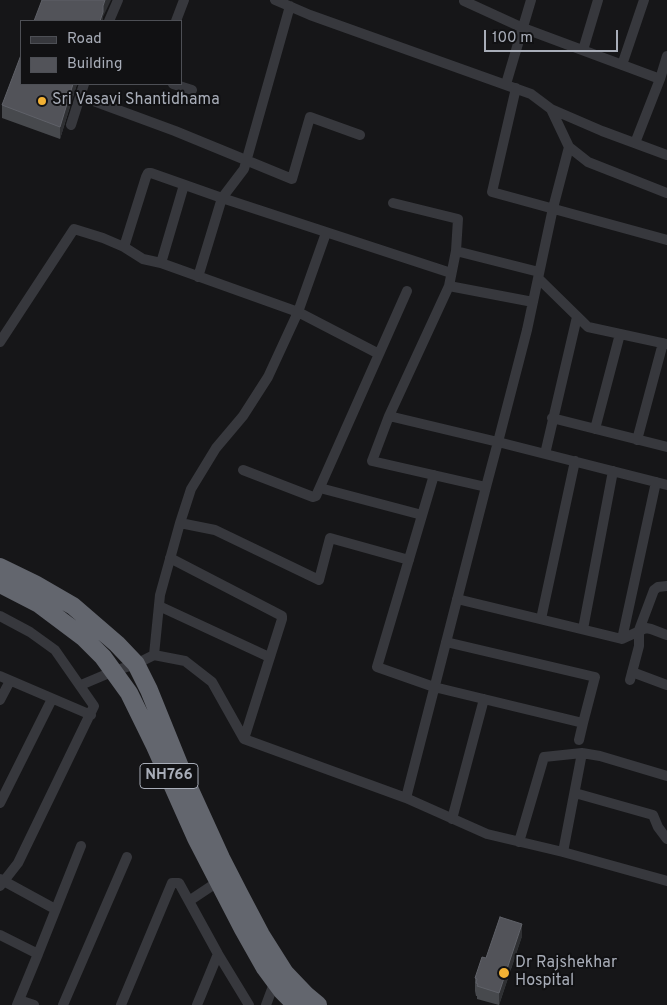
<!DOCTYPE html>
<html>
<head>
<meta charset="utf-8">
<style>
  body { margin:0 }
  #map { position:relative; width:667px; height:1005px; overflow:hidden; background:#161618; font-family:Overpass,sans-serif }
  canvas { display:block }
  .legend { position:absolute; left:20px; top:20px; width:162px; height:65px; box-sizing:border-box; background:#111113; border:1px solid #4d4f55; margin:0; padding:6px 9px; list-style:none; font-size:15px; color:#a8adb8 }
  .legend li { display:flex; align-items:center; gap:10px; height:25px }
  .legend b { width:25px; border:1px solid #4d4f55 }
  .scale { position:absolute; left:484px; top:30px; width:134px; height:22px; box-sizing:border-box; border:2px solid #a8adb8; border-top:0; padding-left:6px; font-size:15px; line-height:18px; white-space:nowrap; color:#a8adb8; -webkit-text-stroke:4px #111113; paint-order:stroke }
</style>
</head>
<body>
<div id="map">
<canvas width="667" height="1005"></canvas>
<ul class="legend">
<li><b style="height:6px;background:#37383d"></b>Road</li>
<li><b style="height:14px;background:#525359"></b>Building</li>
</ul>
<div class="scale">100 m</div>
</div>
<script>
const ctx = document.querySelector('canvas').getContext('2d');
ctx.lineJoin = 'round';
const poly = rows => new Path2D(rows.map(r => 'M' + r).join(''));
function trace(path, color, width, dash) { ctx.strokeStyle = color; ctx.lineWidth = width; ctx.lineCap = dash ? 'butt' : 'round'; ctx.setLineDash(dash || []); ctx.stroke(path); }
function fill(path, color) { ctx.fillStyle = color; ctx.fill(path, 'evenodd'); }
function drawText(font, color, halo, rows, align = 'center') {
  ctx.font = font + ' Overpass,sans-serif'; ctx.lineWidth = 4; ctx.setLineDash([]); ctx.textBaseline = 'middle'; ctx.strokeStyle = halo; ctx.fillStyle = color; for (const [text, x, y, turn = 0] of rows) {
    ctx.save(); ctx.translate(x, y); ctx.rotate((+turn || 0) * Math.PI / 180); ctx.textAlign = isNaN(turn) ? turn : align; if (halo) ctx.strokeText(text, 0, 0); ctx.fillText(text, 0, 0); ctx.restore();
  }
}
const street = poly([
  [275,0,310,15,531,94,551,109,569,147,588,162,667,193],
  [464,1,523,28,660,79,667,56],
  [109,21,118,0],
  [176,21,184,0],
  [583,50,598,0],
  [622,65,644,0],
  [173,84,192,90],
  [506,84,531,0],
  [516,88,492,192,667,240],
  [80,96,175,131,292,179,310,117,360,135],
  [551,109,602,131,667,155],
  [71,125,84,84],
  [635,143,660,79],
  [569,147,553,208,527,330,498,442,667,485],
  [393,203,458,219,456,251],
  [124,247,146,177,148,173,151,173,222,198,451,273],
  [161,263,184,185],
  [198,277,222,198,244,169,290,6],
  [538,278,588,327,667,344],
  [449,286,533,302],
  [0,342,74,229,103,238,124,247,143,259,161,263,298,312,379,354],
  [389,416,498,442,486,487,372,461,389,416,449,286,456,251,539,272],
  [552,418,667,447],
  [595,429,620,334],
  [637,440,663,343],
  [545,454,577,317],
  [243,470,313,497,316,496,407,291],
  [434,475,377,667,434,687,583,723,595,677,446,642],
  [320,488,422,515],
  [180,523,191,489,216,448,243,416,268,377,298,312,326,233],
  [170,558,282,616,282,619,244,739],
  [457,599,622,639,656,482],
  [159,606,269,657],
  [0,616,30,632,55,650,94,706,18,863,0,886],
  [541,619,575,461],
  [583,629,613,471],
  [622,639,646,628,651,629,667,635],
  [154,655,160,595,180,523,215,530,319,580,330,538,409,560],
  [632,672,667,685],
  [0,676,91,715],
  [630,680,639,646,639,630,654,590,658,587,667,586],
  [81,685,114,671,136,664,154,655,185,661,212,682,244,739,406,798,487,834,563,852,667,881],
  [0,700,10,681],
  [579,740,583,723],
  [575,793,653,815,658,827,667,839],
  [406,798,486,487],
  [0,803,52,699],
  [452,819,484,699],
  [519,842,544,757,582,753,600,756,667,776],
  [563,852,582,753],
  [0,879,55,909],
  [189,901,219,881],
  [0,935,38,954,17,1005],
  [38,954,81,846],
  [19,1000,34,1005],
  [63,1005,127,857],
  [121,1005,172,883,179,883,218,954,249,1005],
  [197,1005,218,954],
  [266,1005,275,981]
]);
const highway = poly([
  [0,567,35,584,73,606,117,644,136,664,149,690,185,779,221,858,240,895,261,935,285,973,306,995,318,1005],
  [0,584,39,604,83,637,103,657,129,693,155,746,196,838,243,929,265,968,282,991,296,1005]
]);
const wall = poly([
  [21,84,77,84,60,139,2,118,2,105],
  [522,936,499,1005,477,999,477,996,476,996,475,991,475,978,486,958]
]);
const shadedWall = poly([
  [105,0,111,0,103,17,103,21,100,21,103,6],
  [73,84,77,84,60,139,60,127],
  [522,924,522,936,499,1005,499,993]
]);
const building = poly([
  [42,0,105,0,103,6,103,12,100,21,34,21,42,0],
  [21,55,21,84,73,84,60,127,2,105,21,55],
  [500,917,522,924,499,993,477,986,478,984,476,983,477,979,475,978,482,957,486,958,500,917]
]);
const markers = [
  [42,101,5,"#f2b134"],
  [504,973,6,"#f2b134"]
];
const shields = [
  [169,776,58]
];
const shieldNames = [
  ["NH766",169,776]
];
const poiNames = [
  ["Sri Vasavi Shantidhama",52,101],
  ["Dr Rajshekhar",515,964],
  ["Hospital",515,982]
];
trace(street, '#37383d', 10);
trace(highway, '#63666e', 18);
fill(wall, '#47494d');
fill(shadedWall, '#2f3033');
fill(building, '#525359');
trace(building, '#5f6168', 1);
for (const [x, y, r, color] of markers) { const dot = new Path2D(); dot.arc(x, y, r, 0, 2 * Math.PI); ctx.fillStyle = color; ctx.fill(dot); trace(dot, '#111113', 2); }
for (const [x, y, w] of shields) { const box = new Path2D(); box.roundRect(x - w / 2, y - 12.5, w, 25, 4); ctx.fillStyle = '#111113'; ctx.fill(box); trace(box, '#a8adb8', 1); }
drawText('bold 15px', '#a8adb8', null, shieldNames);
drawText('16px', '#a8adb8', '#111113', poiNames, 'left');
</script>
</body>
</html>
